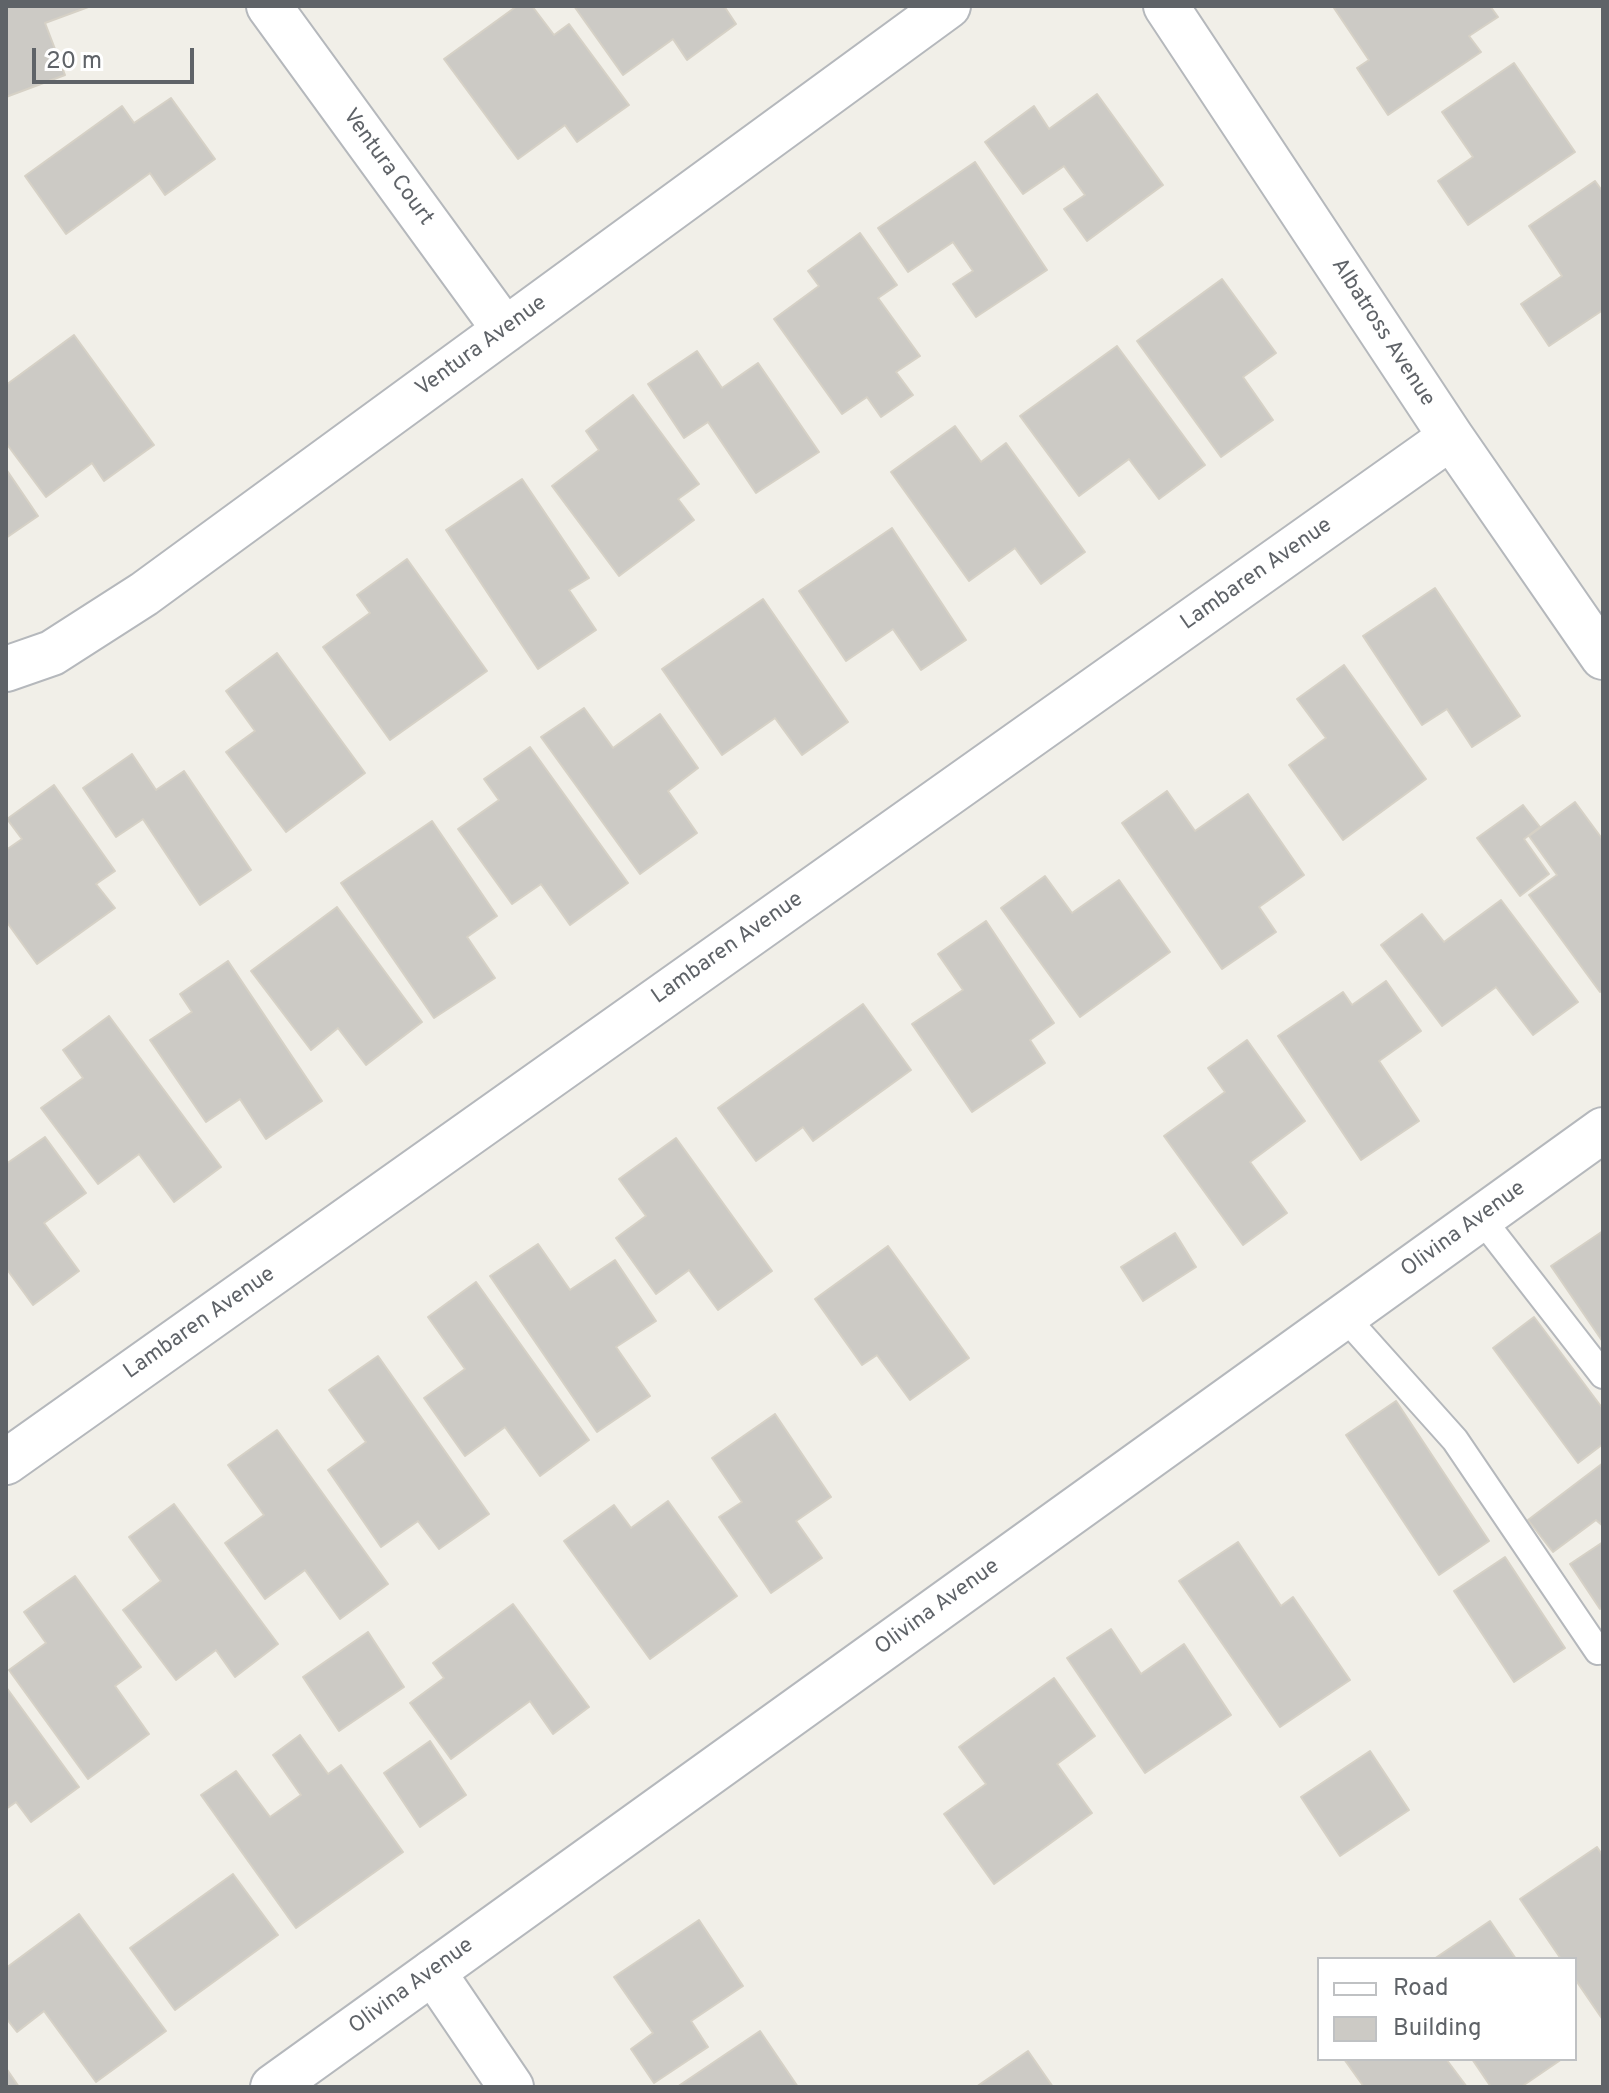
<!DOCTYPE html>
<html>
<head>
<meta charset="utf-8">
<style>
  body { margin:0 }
  #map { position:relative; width:1609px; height:2093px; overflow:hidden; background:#f1efe8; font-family:Overpass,sans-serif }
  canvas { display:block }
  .frame { position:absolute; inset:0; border:8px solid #5f6368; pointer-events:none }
  .legend { position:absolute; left:1317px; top:1957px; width:260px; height:104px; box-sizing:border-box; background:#fff; border:2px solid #bfc1c3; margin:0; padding:10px 14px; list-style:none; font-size:24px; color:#5f6368 }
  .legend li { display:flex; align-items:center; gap:16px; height:40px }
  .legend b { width:40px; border:2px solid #bfc1c3 }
  .scale { position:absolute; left:32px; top:48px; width:162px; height:36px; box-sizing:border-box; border:4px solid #5f6368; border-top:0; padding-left:10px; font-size:24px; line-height:28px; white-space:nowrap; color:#5f6368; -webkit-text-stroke:6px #fff; paint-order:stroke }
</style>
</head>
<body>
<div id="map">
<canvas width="1609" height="2093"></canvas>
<div class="frame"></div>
<ul class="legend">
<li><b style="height:10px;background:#fff"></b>Road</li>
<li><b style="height:22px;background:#cccac5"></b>Building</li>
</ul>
<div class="scale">20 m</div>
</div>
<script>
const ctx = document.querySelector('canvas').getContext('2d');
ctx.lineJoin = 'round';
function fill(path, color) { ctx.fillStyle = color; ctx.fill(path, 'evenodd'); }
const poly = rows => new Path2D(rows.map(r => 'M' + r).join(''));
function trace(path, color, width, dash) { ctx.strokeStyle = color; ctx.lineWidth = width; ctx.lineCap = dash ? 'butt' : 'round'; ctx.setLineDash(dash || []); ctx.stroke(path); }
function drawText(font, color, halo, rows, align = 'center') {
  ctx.font = font + ' Overpass,sans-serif'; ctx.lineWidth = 7; ctx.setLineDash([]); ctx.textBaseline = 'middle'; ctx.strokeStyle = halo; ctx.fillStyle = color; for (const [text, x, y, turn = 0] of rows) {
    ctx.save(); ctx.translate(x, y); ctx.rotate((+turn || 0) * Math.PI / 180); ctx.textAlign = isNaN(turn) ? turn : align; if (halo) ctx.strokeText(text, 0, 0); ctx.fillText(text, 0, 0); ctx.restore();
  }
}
const building = poly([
  [6,6,91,6,45,23,65,75,6,97,6,6],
  [517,6,532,6,554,35,569,24,629,105,577,142,565,125,518,159,444,59,517,6],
  [574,6,724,6,736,24,687,60,673,39,623,75,574,6],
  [1336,6,1490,6,1498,17,1469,36,1481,52,1388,115,1357,68,1369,60,1334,8,1336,6],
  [1514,63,1575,152,1468,225,1438,181,1473,157,1442,112,1514,63],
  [1097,94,1163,185,1087,241,1064,209,1085,195,1064,166,1023,194,985,142,1034,106,1049,129,1097,94],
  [171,98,215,159,165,195,150,173,66,234,25,176,122,106,134,123,171,98],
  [975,162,1047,270,976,317,953,284,973,271,953,242,908,272,878,228,975,162],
  [1595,181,1603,192,1603,310,1549,346,1521,304,1562,276,1529,226,1595,181],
  [860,233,897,285,878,298,920,356,896,372,913,395,881,417,867,397,842,414,774,319,819,286,808,271,860,233],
  [1222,279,1276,353,1243,377,1273,420,1221,457,1137,341,1222,279],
  [74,335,154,445,104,481,92,463,46,497,6,443,6,385,74,335],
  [1117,346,1205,465,1159,499,1129,459,1079,496,1020,416,1117,346],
  [697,351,722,388,758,363,819,452,756,493,708,422,684,438,648,384,697,351],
  [633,395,699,484,678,499,694,520,619,576,552,486,599,450,586,431,633,395],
  [955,426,981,462,1006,443,1085,552,1041,584,1015,548,969,581,891,472,955,426],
  [6,469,38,516,6,538,6,469],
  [522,479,589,578,569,590,596,630,538,669,446,530,522,479],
  [892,528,966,640,921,670,893,629,846,661,799,591,892,528],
  [407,559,487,671,390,740,323,647,370,613,357,595,407,559],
  [1435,588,1520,716,1472,747,1447,709,1422,725,1363,636,1435,588],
  [763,599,848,722,802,755,775,718,722,755,662,669,763,599],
  [277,653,365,773,286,832,226,752,255,731,226,691,277,653],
  [1344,665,1426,779,1343,840,1289,765,1326,738,1297,699,1344,665],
  [584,708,613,748,660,714,698,768,668,791,697,833,640,874,541,737,584,708],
  [530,747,628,883,570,925,541,884,512,904,458,829,499,800,484,779,530,747],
  [132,754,156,790,184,771,251,870,200,905,143,819,116,837,83,788,132,754],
  [54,785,115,871,96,884,115,908,37,964,6,921,6,850,22,839,7,819,54,785],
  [1167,791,1195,831,1248,794,1304,875,1259,907,1276,932,1222,969,1122,823,1167,791],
  [1575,802,1603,840,1603,990,1600,992,1529,895,1557,875,1529,836,1575,802],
  [1523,805,1540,827,1524,839,1549,874,1520,896,1477,838,1523,805],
  [432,821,497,916,467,937,495,978,434,1018,341,883,432,821],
  [1045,876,1072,913,1119,880,1170,952,1080,1017,1001,908,1045,876],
  [1501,900,1578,1002,1533,1035,1496,987,1442,1026,1381,945,1422,914,1444,942,1501,900],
  [337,907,422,1022,366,1065,338,1028,311,1050,251,971,337,907],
  [986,921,1054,1023,1030,1040,1045,1063,972,1112,912,1024,963,990,938,954,986,921],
  [228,961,322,1101,266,1139,240,1099,206,1122,150,1040,192,1012,180,994,228,961],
  [1386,981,1421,1031,1379,1061,1419,1121,1361,1160,1278,1036,1343,992,1352,1005,1386,981],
  [863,1004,911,1070,813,1141,803,1127,756,1161,718,1108,863,1004],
  [109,1016,221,1167,174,1202,139,1154,98,1184,41,1108,83,1078,63,1050,109,1016],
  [1247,1040,1305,1121,1250,1162,1287,1213,1243,1245,1164,1136,1225,1092,1208,1068,1247,1040],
  [45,1137,86,1193,44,1223,79,1271,33,1305,6,1268,6,1164,45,1137],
  [676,1138,772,1271,718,1310,689,1270,656,1294,616,1238,646,1216,619,1179,676,1138],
  [1603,1231,1603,1342,1551,1266,1603,1231],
  [1175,1233,1196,1267,1143,1301,1121,1267,1175,1233],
  [538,1244,570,1290,615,1260,656,1321,616,1347,650,1396,597,1432,490,1276,538,1244],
  [888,1246,969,1358,910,1400,877,1355,862,1365,815,1299,888,1246],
  [476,1282,589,1440,540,1476,505,1427,465,1456,424,1398,465,1369,428,1317,476,1282],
  [1534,1317,1603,1409,1603,1444,1578,1463,1493,1348,1534,1317],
  [378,1356,489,1514,439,1549,418,1521,381,1547,328,1470,366,1442,329,1390,378,1356],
  [1396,1401,1489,1541,1439,1575,1346,1435,1396,1401],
  [775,1414,831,1497,796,1521,822,1558,771,1593,719,1517,742,1502,712,1458,775,1414],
  [277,1430,388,1584,340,1619,305,1570,265,1599,225,1543,264,1515,228,1465,277,1430],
  [1603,1463,1603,1526,1596,1520,1553,1552,1528,1520,1603,1463],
  [668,1501,737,1596,650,1659,564,1541,614,1505,631,1528,668,1501],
  [174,1504,278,1644,235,1677,216,1650,176,1680,123,1610,161,1581,129,1537,174,1504],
  [1238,1542,1281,1606,1293,1597,1350,1680,1280,1727,1179,1581,1238,1542],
  [1603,1542,1603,1607,1600,1609,1570,1564,1603,1542],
  [1505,1557,1565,1648,1514,1682,1454,1591,1505,1557],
  [75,1576,141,1667,115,1686,149,1734,88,1779,9,1670,46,1643,24,1612,75,1576],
  [513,1604,589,1707,553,1734,530,1701,451,1759,410,1703,444,1678,433,1663,513,1604],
  [1111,1629,1141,1674,1184,1644,1231,1715,1145,1773,1067,1658,1111,1629],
  [368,1632,404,1687,339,1731,303,1677,368,1632],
  [1054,1678,1095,1736,1057,1764,1092,1813,994,1884,944,1814,986,1784,959,1747,1054,1678],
  [6,1687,79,1787,31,1822,16,1802,6,1809,6,1687],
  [300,1735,328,1774,341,1765,403,1852,296,1928,201,1795,236,1771,270,1817,301,1795,273,1755,300,1735],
  [430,1741,466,1795,420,1827,384,1773,430,1741],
  [1370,1751,1409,1810,1340,1856,1301,1797,1370,1751],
  [1597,1847,1603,1856,1603,2020,1575,1979,1575,1959,1561,1959,1520,1899,1597,1847],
  [233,1874,278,1935,175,2010,130,1948,233,1874],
  [79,1914,166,2031,96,2082,44,2011,17,2032,6,2018,6,1968,79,1914],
  [699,1920,743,1986,691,2021,708,2047,654,2083,631,2049,653,2033,614,1977,699,1920],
  [1490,1921,1516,1959,1434,1959,1490,1921],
  [760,2031,798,2087,677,2087,760,2031],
  [1028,2051,1053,2087,976,2087,1028,2051],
  [1344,2059,1446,2059,1467,2087,1364,2087,1344,2059],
  [1472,2059,1562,2059,1521,2087,1491,2087,1472,2059],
  [6,2068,19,2087,6,2087,6,2068]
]);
const service = poly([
  [1481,1218,1603,1375],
  [1344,1316,1455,1440,1598,1651,1603,1648]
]);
const minor = poly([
  [269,6,505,330],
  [1166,6,1451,437,1603,657],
  [6,669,52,653,144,594,948,6],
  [6,1462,1451,437],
  [433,1972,511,2087]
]);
const tertiary = poly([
  [273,2087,1603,1130]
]);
const streetNames = [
  ["Ventura Court",387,168,54],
  ["Albatross Avenue",1382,333,57],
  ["Ventura Avenue",482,347,-36],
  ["Lambaren Avenue",1257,575,-35],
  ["Lambaren Avenue",728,949,-35],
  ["Olivina Avenue",1464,1230,-36],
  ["Lambaren Avenue",200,1324,-35],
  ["Olivina Avenue",938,1608,-36],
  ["Olivina Avenue",412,1987,-36]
];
fill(building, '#cccac5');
trace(building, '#d6d1c6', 2);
trace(service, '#b5b8bc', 30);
trace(minor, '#b5b8bc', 48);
trace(tertiary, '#b5b8bc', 48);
trace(service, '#fff', 26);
trace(minor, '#fff', 44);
trace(tertiary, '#fff', 44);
drawText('22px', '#5f6368', '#fff', streetNames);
</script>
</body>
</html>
